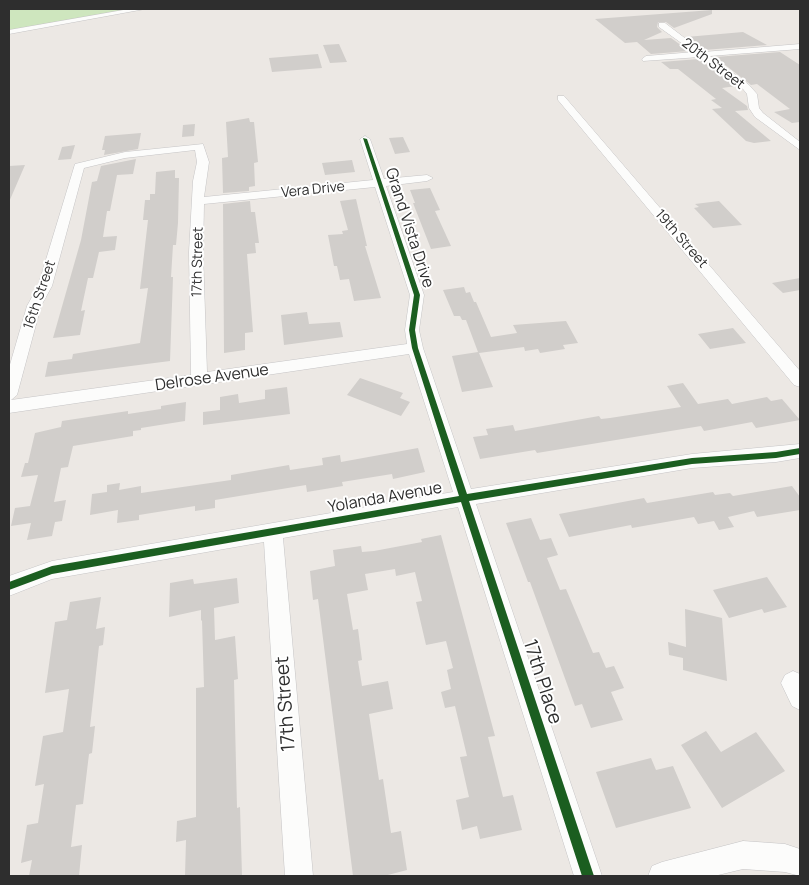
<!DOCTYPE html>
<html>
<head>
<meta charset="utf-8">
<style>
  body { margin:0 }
  #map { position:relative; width:809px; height:885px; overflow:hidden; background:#ece8e4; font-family:Manrope,sans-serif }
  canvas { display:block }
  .frame { position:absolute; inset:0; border:10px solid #2e2e2e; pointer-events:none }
</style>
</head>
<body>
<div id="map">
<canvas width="809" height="885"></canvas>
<div class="frame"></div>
</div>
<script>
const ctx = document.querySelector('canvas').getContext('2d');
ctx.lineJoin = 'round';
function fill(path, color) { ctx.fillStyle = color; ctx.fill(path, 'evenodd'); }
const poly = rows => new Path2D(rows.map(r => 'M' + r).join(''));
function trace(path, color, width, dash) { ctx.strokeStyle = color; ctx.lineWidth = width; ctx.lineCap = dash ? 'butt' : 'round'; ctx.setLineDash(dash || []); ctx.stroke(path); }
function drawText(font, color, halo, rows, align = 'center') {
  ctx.font = font + ' Manrope,sans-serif'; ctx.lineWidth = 4; ctx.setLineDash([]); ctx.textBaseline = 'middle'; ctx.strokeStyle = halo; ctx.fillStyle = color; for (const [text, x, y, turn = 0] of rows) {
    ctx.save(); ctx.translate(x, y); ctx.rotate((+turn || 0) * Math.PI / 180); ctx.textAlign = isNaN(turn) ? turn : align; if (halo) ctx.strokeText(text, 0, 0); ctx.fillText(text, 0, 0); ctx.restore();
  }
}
const green = poly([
  [9,9,136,9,9,30]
]);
const building = poly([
  [712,10,712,14,674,28,666,22,658,22,657,27,662,32,644,40,671,38,689,51,651,54,637,42,625,43,595,19],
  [743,32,767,45,704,50,686,37],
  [339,44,347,62,330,63,323,45],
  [780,52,800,65,800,122,792,123,774,112,790,109,757,84,751,85,715,57],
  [318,54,322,68,272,72,269,58],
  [699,59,736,86,722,88,747,106,748,110,735,111,771,141,754,143,746,141,712,109,722,108,711,100,716,99,678,69,670,69,661,62],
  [249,118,250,122,254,122,258,162,254,163,255,186,249,187,249,191,223,193,222,158,228,157,226,122],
  [195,124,194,136,182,137,183,125],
  [141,133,138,149,104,155,105,150,102,150,105,136],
  [403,137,410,152,395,154,389,138],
  [75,145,71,159,58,160,62,147],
  [136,159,133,174,117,175,110,211,107,211,103,237,117,236,115,250,99,252,93,278,88,278,81,311,85,310,80,335,53,338,81,240,92,182,97,181,101,166],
  [352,160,355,172,325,175,322,163],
  [25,165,9,202,9,166],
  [175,170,175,178,179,178,178,223,176,245,173,245,171,277,173,277,170,361,45,377,48,362,72,359,73,354,140,343,148,288,140,289,148,220,143,220,145,200,150,200,150,194,155,194,156,172],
  [430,188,440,210,435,211,451,246,431,249,413,203,415,203,410,190],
  [356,199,367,246,365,246,381,298,354,301,349,279,340,280,337,266,334,266,328,235,343,234,342,231,348,230,340,201],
  [250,201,251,212,255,212,259,243,255,243,256,253,247,254,253,332,245,333,245,350,224,353,223,204],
  [719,201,742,225,713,228,694,208,699,207,695,204],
  [800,278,800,290,783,293,772,283],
  [464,287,466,293,470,292,474,302,476,302,491,337,517,333,513,325,566,321,578,343,563,345,565,349,540,353,538,349,525,351,524,347,479,353,493,387,462,392,452,356,478,352,466,320,462,320,460,316,454,316,443,290],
  [307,312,309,324,340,322,343,337,284,345,281,315],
  [733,328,746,343,710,349,698,334],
  [360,378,403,393,400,398,410,402,401,416,347,395],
  [683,383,698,404,728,399,732,404,767,397,771,401,782,399,800,420,756,428,752,422,704,431,701,426,537,453,535,450,480,459,473,437,488,435,486,429,513,425,515,431,599,416,601,419,610,418,681,407,667,386],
  [287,387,290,414,203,425,203,412,220,410,220,397,238,394,239,403,265,399,265,390],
  [186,402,185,421,141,428,141,430,133,431,133,436,73,446,68,467,61,468,54,502,66,500,62,521,55,522,52,536,27,540,31,523,11,526,15,508,30,506,38,475,21,477,25,463,28,463,35,433,61,427,62,421,128,411,128,414,161,409,161,406],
  [418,448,425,472,393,479,392,474,342,482,343,486,307,492,306,485,215,500,215,508,195,511,195,506,139,515,139,520,117,523,118,510,90,515,92,494,107,492,107,485,120,483,119,490,141,486,141,493,231,480,231,475,289,465,290,470,323,465,322,458,340,455,341,462],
  [792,486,800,497,800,510,757,517,754,511,728,517,734,527,719,530,714,521,698,524,694,517,632,528,631,525,569,537,559,514,644,498,647,503,713,492,715,495,730,493,733,496],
  [531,518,540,540,551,538,558,555,547,558,560,590,566,589,593,653,599,652,606,668,614,666,624,688,611,692,623,720,591,728,582,704,575,706,530,582,528,582,506,523],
  [441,535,495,736,488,737,503,797,513,795,522,830,480,839,477,826,462,830,456,800,469,797,460,757,467,756,455,706,445,708,441,692,451,689,447,670,453,668,446,641,426,645,416,602,422,601,415,572,396,576,395,569,365,574,368,590,347,594,353,630,358,629,362,660,358,661,362,686,388,681,393,709,369,714,379,780,383,779,391,833,401,831,407,870,384,876,353,876,318,599,313,600,310,571,335,566,333,550,361,546,362,552,374,551,422,542,421,539],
  [767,577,787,607,764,613,762,609,729,618,713,590],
  [237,578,239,603,214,608,215,640,235,636,238,679,234,680,237,808,240,807,242,876,185,876,186,840,176,842,177,821,196,817,196,688,204,687,202,620,201,621,201,610,169,617,170,583,193,579,194,584],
  [101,597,96,629,105,627,103,645,99,646,90,727,95,726,92,753,89,754,83,804,76,805,71,847,82,845,79,876,29,876,32,860,21,863,27,825,38,823,44,784,35,786,43,736,63,732,69,689,45,693,55,622,67,620,70,602],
  [685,609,722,618,727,681,683,670,683,658,669,655,668,642,686,647],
  [706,731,721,752,756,732,785,771,722,808,681,745],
  [651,758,656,770,673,766,691,808,616,828,596,772]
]);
const minor = poly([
  [129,9,145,9,9,34,9,30,129,9],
  [659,23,665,23,703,52,800,44,800,49,710,56,749,85,757,94,759,108,763,113,800,142,800,150,755,117,749,108,747,94,743,89,700,57,643,61,642,59,646,56,694,52,659,27,659,23],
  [558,96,564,96,800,371,800,387,794,385,558,100,558,96],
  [365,136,370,139,384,179,427,175,433,178,427,181,386,186,424,295,419,330,423,348,471,489,692,454,800,444,800,458,776,462,692,468,476,504,602,876,574,876,458,507,283,538,313,876,285,876,264,542,52,579,9,596,9,576,52,561,453,492,409,354,9,413,9,368,27,306,38,286,75,164,125,152,203,144,209,162,204,197,373,180,360,139,365,136],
  [195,150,197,162,193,181,189,252,191,375,11,400,17,395,41,306,52,286,84,168,125,158,195,150],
  [375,187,410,295,405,330,407,344,207,372,203,252,204,204,375,187],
  [793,671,800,674,800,710,792,706,781,683,785,675,793,671],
  [743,841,785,844,800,849,800,876,785,872,743,869,714,876,648,876,652,866,662,862,743,841]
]);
const cycleway = poly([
  [363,138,367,139,420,295,415,330,418,348,467,494,692,458,776,452,800,448,800,454,776,458,692,464,469,501,594,876,582,876,461,502,52,574,9,590,9,582,52,566,459,496,412,348,409,330,414,295,363,138]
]);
const farStreetnames = [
  ["20th Street",713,64,37],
  ["Vera Drive",313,190,-6],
  ["19th Street",681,239,49],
  ["17th Street",198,262,-89],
  ["16th Street",40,295,-71]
];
const streetNames = [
  ["Grand Vista Drive",409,228,72],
  ["Delrose Avenue",212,378,-8],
  ["Yolanda Avenue",385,498,-10]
];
const nearStreetnames = [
  ["17th Place",542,682,72],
  ["17th Street",286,704,-94]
];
fill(green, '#cee6be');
fill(building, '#d1cecb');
trace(minor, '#c5c4c5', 1);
fill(minor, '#fcfcfb');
fill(cycleway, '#1b5e20');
drawText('14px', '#2e2e2e', '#fff', farStreetnames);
drawText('16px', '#2e2e2e', '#fff', streetNames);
drawText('19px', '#2e2e2e', '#fff', nearStreetnames);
</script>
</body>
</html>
